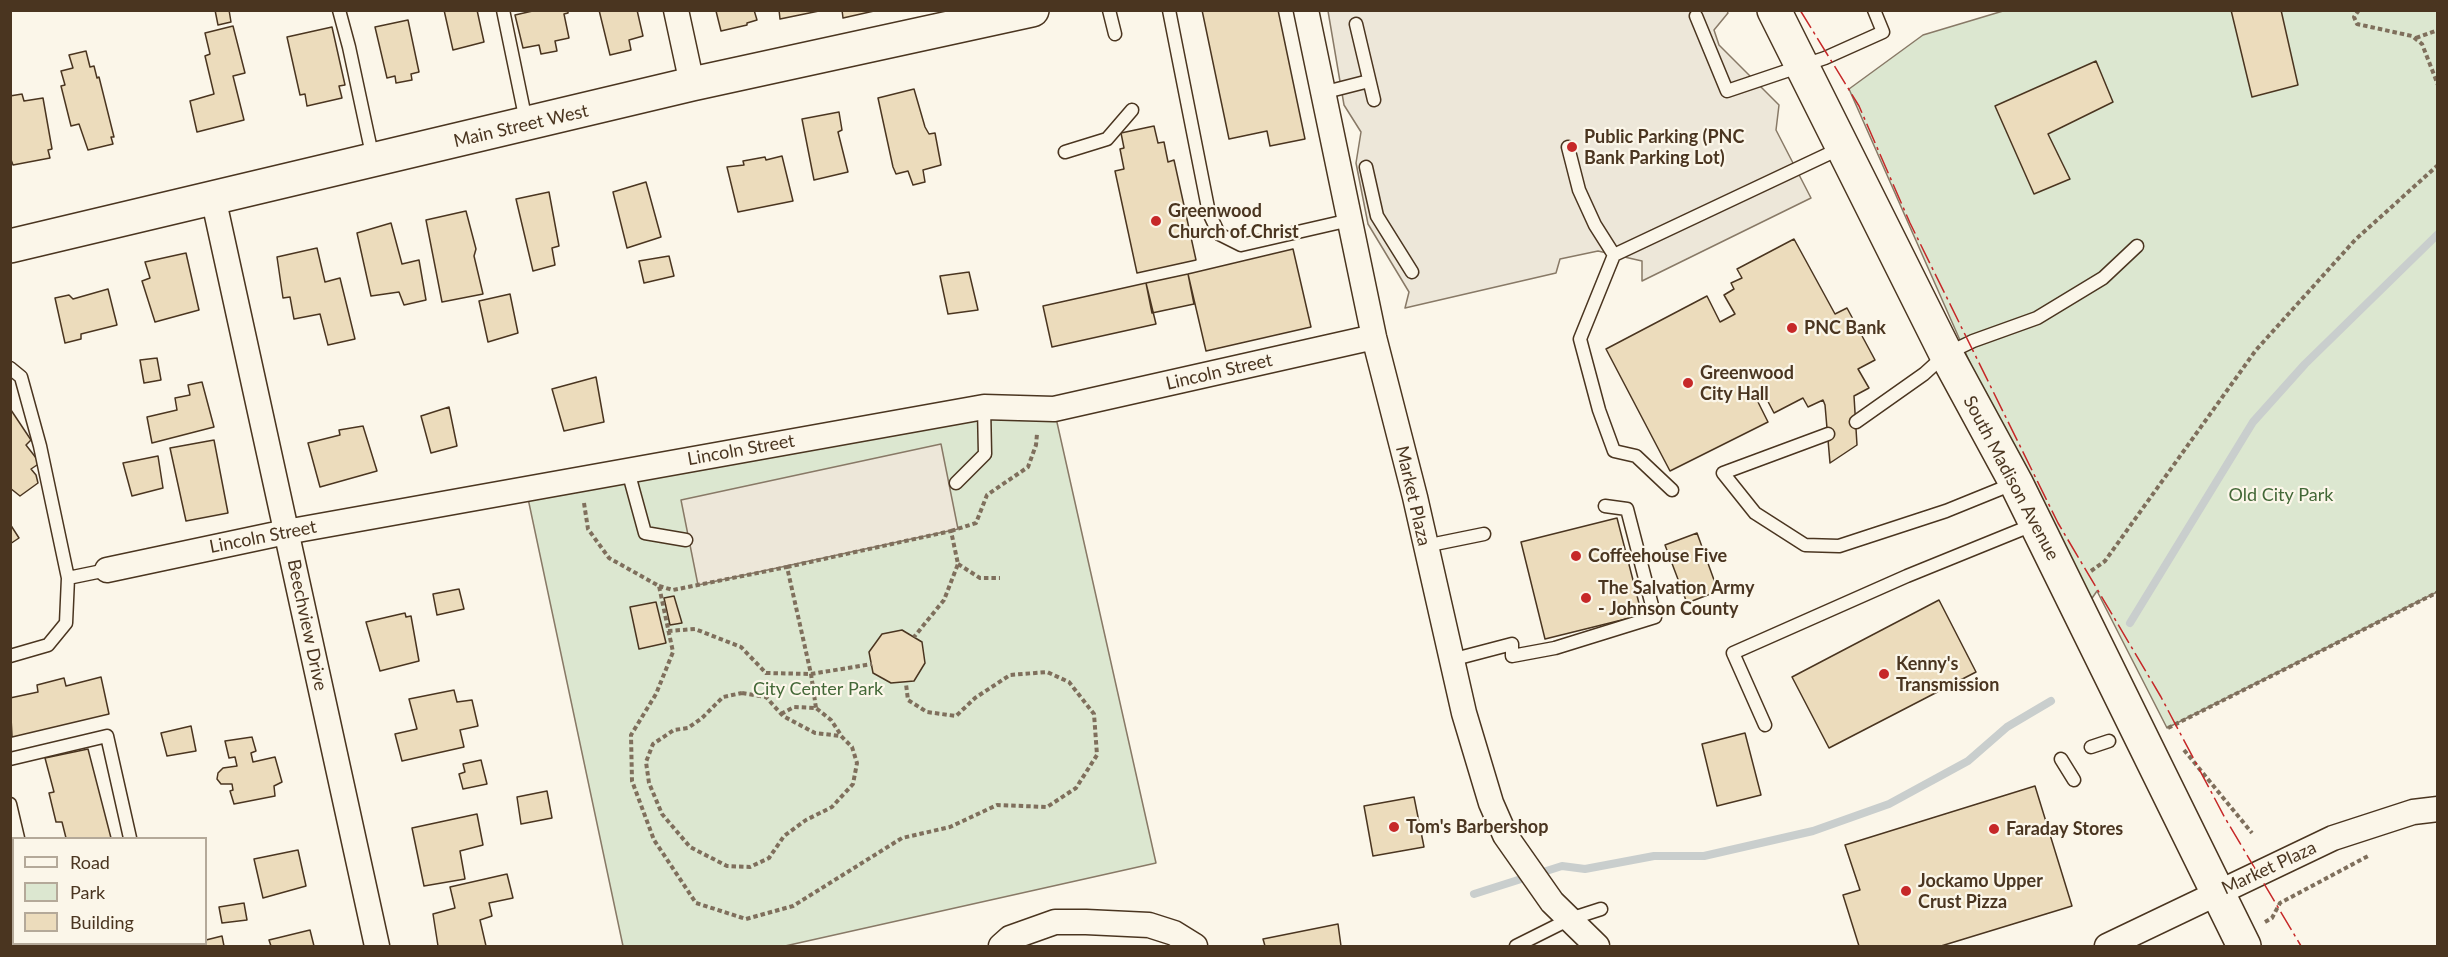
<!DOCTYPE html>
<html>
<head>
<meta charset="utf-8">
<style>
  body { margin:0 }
  #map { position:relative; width:2448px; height:957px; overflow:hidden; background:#fbf6e9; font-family:Lato,sans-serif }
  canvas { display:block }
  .frame { position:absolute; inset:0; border:12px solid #4a3520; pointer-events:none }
  .legend { position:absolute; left:12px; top:837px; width:195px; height:108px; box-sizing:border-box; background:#fbf6e9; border:2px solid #b4a999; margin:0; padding:8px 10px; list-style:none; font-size:18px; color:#4a3520 }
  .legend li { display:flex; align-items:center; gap:12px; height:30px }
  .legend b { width:30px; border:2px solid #b4a999 }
</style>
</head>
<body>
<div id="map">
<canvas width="2448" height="957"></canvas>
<div class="frame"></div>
<ul class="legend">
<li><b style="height:8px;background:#fbf6e9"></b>Road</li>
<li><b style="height:16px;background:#dce7d0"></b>Park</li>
<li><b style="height:16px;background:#ecdcbc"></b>Building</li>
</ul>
</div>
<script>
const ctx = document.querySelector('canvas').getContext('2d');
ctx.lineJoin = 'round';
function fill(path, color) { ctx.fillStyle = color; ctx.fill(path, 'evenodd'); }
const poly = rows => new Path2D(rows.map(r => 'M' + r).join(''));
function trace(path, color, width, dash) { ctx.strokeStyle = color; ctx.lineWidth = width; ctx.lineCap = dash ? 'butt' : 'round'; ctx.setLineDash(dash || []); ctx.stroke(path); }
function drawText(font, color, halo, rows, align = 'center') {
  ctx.font = font + ' Lato,sans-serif'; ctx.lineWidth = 4.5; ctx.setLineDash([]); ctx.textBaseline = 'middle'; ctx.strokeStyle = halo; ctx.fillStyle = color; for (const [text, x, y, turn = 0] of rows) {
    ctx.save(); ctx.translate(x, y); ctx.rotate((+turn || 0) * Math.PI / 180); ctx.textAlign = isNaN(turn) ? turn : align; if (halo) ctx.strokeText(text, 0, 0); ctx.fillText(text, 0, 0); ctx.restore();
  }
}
const green = poly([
  [2003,11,2437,11,2437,592,2167,728,2097,591,2081,614,1849,89,1923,35,2003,11],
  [1054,409,1156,863,785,946,623,946,526,489,915,426,1054,409]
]);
const parking = poly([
  [1328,11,1727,11,1728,13,1714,30,1719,45,1779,105,1776,130,1811,198,1642,281,1642,261,1598,251,1560,259,1556,273,1405,308,1409,292,1368,224,1356,163,1361,132,1344,105,1328,11],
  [941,444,958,529,698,585,681,500,941,444]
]);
const stream = poly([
  [2130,623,2253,422,2305,364,2438,234],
  [1474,894,1562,866,1585,869,1654,856,1704,856,1813,831,1889,804,1968,761,2007,727,2051,701]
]);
const building = poly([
  [215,10,229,10,231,22,218,25,215,10],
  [444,10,477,10,484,42,453,50,444,10],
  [537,10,568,10,568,13,564,14,569,38,555,41,557,51,541,54,539,45,523,48,515,15,537,10],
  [599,10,637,10,643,36,629,40,631,50,610,55,599,10],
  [712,10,754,10,757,20,747,23,747,25,721,31,716,11,712,10],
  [779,10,819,10,819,11,780,19,779,10],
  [842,10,873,10,874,11,843,18,842,10],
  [1202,10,1278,10,1305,139,1270,146,1267,131,1229,139,1202,10],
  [2231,10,2281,10,2298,85,2252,97,2231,10],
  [408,20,419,72,411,74,412,80,396,83,395,76,387,78,375,27,408,20],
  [233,26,245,73,233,76,244,120,197,132,190,101,214,94,205,56,210,54,205,33,233,26],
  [332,27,345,85,339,86,342,98,307,106,305,94,300,95,287,37,332,27],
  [86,51,90,67,94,66,97,78,99,77,114,137,111,137,113,144,88,150,79,124,71,126,61,86,65,85,61,71,73,68,69,55,86,51],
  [2096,61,2113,102,2048,134,2070,179,2034,194,1995,106,2096,61],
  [914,89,925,127,929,134,935,133,941,165,923,170,925,182,913,185,908,171,896,174,893,167,878,98,914,89],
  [22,94,24,101,43,98,52,149,48,150,50,158,13,165,10,157,10,96,22,94],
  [839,112,842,130,838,132,848,172,814,180,802,119,839,112],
  [1154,126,1158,143,1164,142,1168,162,1174,160,1196,260,1137,273,1115,171,1124,169,1120,149,1124,148,1121,133,1154,126],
  [782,156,793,201,738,212,727,167,744,165,743,161,765,157,766,160,782,156],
  [646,182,661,237,627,248,613,192,646,182],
  [549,192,559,246,552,248,555,265,533,271,516,199,549,192],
  [466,211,476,249,474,256,483,294,442,302,426,220,466,211],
  [391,223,402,264,419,260,426,300,404,305,399,292,371,296,357,233,391,223],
  [1794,239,1835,314,1847,308,1875,360,1858,369,1869,388,1854,396,1857,445,1830,463,1825,405,1823,400,1808,407,1803,398,1774,413,1763,392,1755,396,1768,422,1670,471,1606,349,1707,296,1720,322,1735,314,1724,295,1734,289,1731,283,1742,278,1737,269,1794,239],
  [317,248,325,282,340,278,355,339,328,345,320,314,294,319,290,297,283,298,277,257,317,248],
  [1293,249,1311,327,1206,351,1188,274,1293,249],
  [186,253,199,310,155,322,142,281,150,278,145,262,186,253],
  [669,256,674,276,644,283,639,261,669,256],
  [969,272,978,310,948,314,940,276,969,272],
  [1188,274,1194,304,1152,313,1146,283,1188,274],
  [1146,283,1156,324,1052,347,1043,306,1146,283],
  [108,289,117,325,81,334,81,339,65,343,55,298,69,295,73,299,108,289],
  [510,294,518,333,488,342,479,301,510,294],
  [157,358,161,380,144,383,140,360,157,358],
  [596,377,604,422,564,431,552,389,596,377],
  [202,382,214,427,152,443,147,417,177,410,175,398,190,395,188,385,202,382],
  [449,407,457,446,431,453,421,416,449,407],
  [11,410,31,440,26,445,40,463,31,469,36,475,38,483,20,496,10,488,11,410],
  [363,426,377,471,320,487,308,443,340,435,339,430,363,426],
  [214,440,228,513,186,521,170,448,214,440],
  [158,456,163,488,132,496,123,463,158,456],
  [1617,518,1642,615,1545,639,1521,542,1617,518],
  [10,524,19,538,10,544,10,524],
  [1697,533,1718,591,1687,603,1665,545,1697,533],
  [459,589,464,609,437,615,433,594,459,589],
  [674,596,682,623,670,625,664,598,674,596],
  [1939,600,1976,672,1829,748,1792,677,1939,600],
  [656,602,666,643,639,649,630,607,656,602],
  [405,613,406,617,411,616,419,661,380,671,366,622,405,613],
  [902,630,922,642,925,663,914,681,891,683,873,673,869,652,882,634,902,630],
  [101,677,109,714,12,737,10,698,38,692,37,685,64,678,66,686,101,677],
  [454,690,457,702,472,700,478,726,460,730,464,747,402,761,395,734,417,729,409,699,454,690],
  [191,726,196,751,167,756,161,733,191,726],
  [1745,733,1761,795,1717,806,1702,744,1745,733],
  [252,737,256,751,251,753,253,762,275,757,282,782,274,786,275,796,234,804,230,791,233,790,232,784,221,784,217,779,218,773,223,768,237,766,235,757,229,758,225,741,252,737],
  [88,749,111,838,66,838,62,822,56,822,49,793,54,792,45,758,88,749],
  [481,760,487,784,463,789,459,774,465,772,463,764,481,760],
  [2035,786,2072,906,1941,946,1859,946,1843,895,1860,890,1845,845,2035,786],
  [547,791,552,818,521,824,517,797,547,791],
  [1414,797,1424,847,1373,856,1364,806,1414,797],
  [477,814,483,845,460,851,465,879,424,886,412,828,477,814],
  [298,850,306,886,263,898,254,859,298,850],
  [507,874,513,898,489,903,492,916,480,920,486,946,438,946,433,914,455,908,450,887,507,874],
  [244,903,247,920,222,923,219,907,244,903],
  [1338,924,1341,946,1265,946,1263,939,1338,924],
  [310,930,314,946,271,946,269,940,310,930],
  [222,936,224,946,197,946,197,944,206,944,206,940,222,936]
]);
const path = poly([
  [2359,10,2354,17,2357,24,2412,36,2422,44,2438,85],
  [2416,38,2438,30],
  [584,503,588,529,609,558,659,586,673,652,656,694,631,735,632,781,654,840,696,903,746,919,793,906,902,838,950,827,997,805,1047,807,1076,788,1097,755,1094,714,1069,682,1047,672,1010,675,975,698,956,716,927,712,908,700,906,684],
  [951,531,976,523,987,495,1028,467,1036,445,1037,434],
  [958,564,980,578,1000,578],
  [787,567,951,531,958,564,944,600,914,637],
  [2091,571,2105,561,2256,350,2355,240,2438,165],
  [659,586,673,590,787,567,811,674,816,708],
  [668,631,695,629,741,647,766,673,811,674,872,664],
  [742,693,766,697,783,716,815,733,841,736,852,747,857,763,853,784,832,807,806,820,784,836,769,858,750,867,727,866,690,847,662,814,649,783,646,762,653,744,674,730,688,728,702,718,723,697,742,693],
  [781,714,794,707,816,708,831,720,841,735],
  [2168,728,2438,592],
  [2184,750,2252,833],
  [2265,922,2272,918,2280,903,2370,855]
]);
const lane = poly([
  [339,10,349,47,373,159],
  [503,10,526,121],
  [1109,10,1115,34],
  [1169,10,1209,213,1219,234,1241,245,1350,220],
  [1696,16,1727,91,1825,58,1883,32,1874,10],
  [1356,24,1374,100],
  [1322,93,1369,81],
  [1568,147,1579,190,1595,225,1614,255],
  [1065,152,1107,139,1132,110],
  [1366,167,1377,216,1412,272],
  [10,368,21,377,40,446,68,578,66,623,48,645,10,656],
  [1856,422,1924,374,1946,354,1973,341,2037,318,2103,278,2137,246],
  [1828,434,1723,473,1755,513,1805,545,1839,546,1946,511,2015,483],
  [628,471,645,533,686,540],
  [956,483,985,454,984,407],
  [1672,490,1636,456,1614,451,1599,410,1580,339,1614,255,1841,148],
  [1425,546,1484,534],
  [68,578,107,570],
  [1451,660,1512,644,1512,656,1555,648,1655,617,1627,509,1605,506],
  [1765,725,1733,653,1907,576,2035,524],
  [2091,747,2109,741],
  [10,759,107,736,130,838],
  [2061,759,2074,780],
  [10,804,18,838],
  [10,873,14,870],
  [1516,946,1570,919,1601,909]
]);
const street = poly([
  [676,10,692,84],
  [1306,10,1374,337,1415,497,1464,713,1491,803,1505,835,1552,902,1597,946],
  [213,197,377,946],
  [107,570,286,532,984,407,1054,409,1374,337],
  [1001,946,1010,938,1055,922,1086,922,1149,925,1174,933,1195,946],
  [2107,946,2333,838,2413,812,2438,809]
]);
const secondary = poly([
  [1774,10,1946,354,2016,483,2244,946],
  [10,246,692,84,1032,10]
]);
const primary = poly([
  [10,931,14,935]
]);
const power = poly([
  [1800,10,1859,106,1910,223,2058,523,2161,697,2225,818,2301,946],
  [2436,946,2438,946]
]);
const markers = [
  [1572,147,6,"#c62828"],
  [1156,221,6,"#c62828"],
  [1792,328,6,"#c62828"],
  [1688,383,6,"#c62828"],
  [1576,556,6,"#c62828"],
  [1586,598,6,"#c62828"],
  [1884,674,6,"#c62828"],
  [1394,827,6,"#c62828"],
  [1994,829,6,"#c62828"],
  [1906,891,6,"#c62828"]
];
const streetNames = [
  ["Main Street West",521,126,-13],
  ["Lincoln Street",1219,372,-13],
  ["Lincoln Street",741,450,-10],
  ["South Madison Avenue",2011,478,62],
  ["Market Plaza",1413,496,77],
  ["Lincoln Street",263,537,-11],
  ["Beechview Drive",307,625,78],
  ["Market Plaza",2269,868,-25]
];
const poiNames = [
  ["Public Parking (PNC",1584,137],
  ["Bank Parking Lot)",1584,158],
  ["Greenwood",1168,211],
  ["Church of Christ",1168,232],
  ["PNC Bank",1804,328],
  ["Greenwood",1700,373],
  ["City Hall",1700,394],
  ["Coffeehouse Five",1588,556],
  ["The Salvation Army",1598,588],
  ["- Johnson County",1598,609],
  ["Kenny's",1896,664],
  ["Transmission",1896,685],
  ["Tom's Barbershop",1406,827],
  ["Faraday Stores",2006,829],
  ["Jockamo Upper",1918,881],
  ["Crust Pizza",1918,902]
];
const parkNames = [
  ["Old City Park",2281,495],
  ["City Center Park",818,689]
];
fill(green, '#dce7d0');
trace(green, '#887966', 1.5);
fill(parking, '#ede7d9');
trace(parking, '#887966', 1.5);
trace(stream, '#c9cecd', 8);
fill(building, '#ecdcbc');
trace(building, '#4a3520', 1.5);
trace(lane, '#4a3520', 15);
trace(street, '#4a3520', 27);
trace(secondary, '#4a3520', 36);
trace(primary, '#4a3520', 36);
trace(path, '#7f6f5c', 4, [4.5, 3]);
trace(lane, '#fbf6e9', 12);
trace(street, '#fbf6e9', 24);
trace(secondary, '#fbf6e9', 33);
trace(primary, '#fbf6e9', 33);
trace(power, '#c62828', 1.5, [21, 4.5, 3, 4.5]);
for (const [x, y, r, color] of markers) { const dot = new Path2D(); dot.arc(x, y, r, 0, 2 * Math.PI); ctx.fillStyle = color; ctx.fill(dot); trace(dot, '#fbf6e9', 2); }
drawText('18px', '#4a3520', '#fbf6e9', streetNames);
drawText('bold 18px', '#4a3520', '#fbf6e9', poiNames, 'left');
drawText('18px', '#436837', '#fbf6e9', parkNames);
</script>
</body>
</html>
